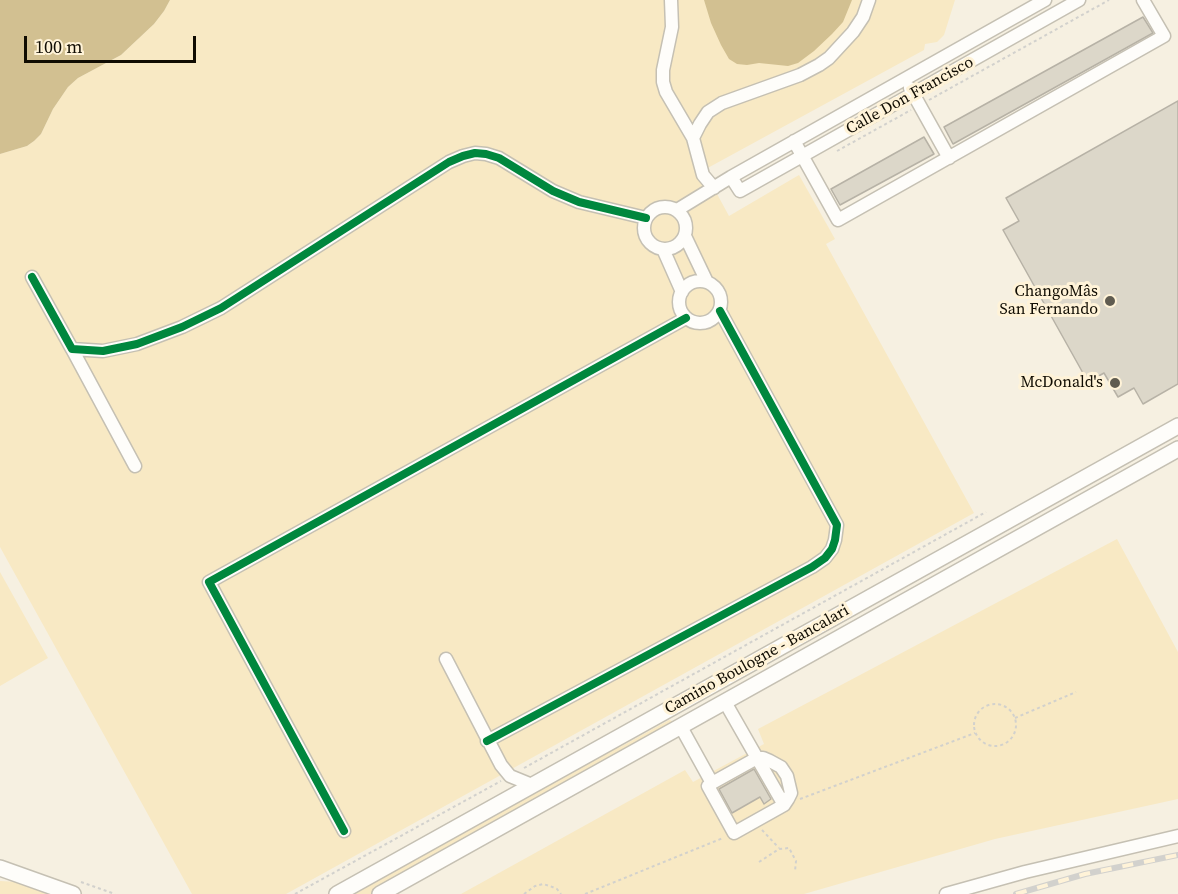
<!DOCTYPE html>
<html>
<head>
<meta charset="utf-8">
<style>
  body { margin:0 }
  #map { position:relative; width:1178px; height:894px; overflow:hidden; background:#f6f0e1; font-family:"Source Serif 4",serif }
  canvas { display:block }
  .scale { position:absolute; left:24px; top:36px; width:172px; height:27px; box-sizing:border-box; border:3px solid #100c02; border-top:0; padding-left:8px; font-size:18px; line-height:21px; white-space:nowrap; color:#100c02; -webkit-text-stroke:4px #fff3d8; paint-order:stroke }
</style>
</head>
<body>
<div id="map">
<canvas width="1178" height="894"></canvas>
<div class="scale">100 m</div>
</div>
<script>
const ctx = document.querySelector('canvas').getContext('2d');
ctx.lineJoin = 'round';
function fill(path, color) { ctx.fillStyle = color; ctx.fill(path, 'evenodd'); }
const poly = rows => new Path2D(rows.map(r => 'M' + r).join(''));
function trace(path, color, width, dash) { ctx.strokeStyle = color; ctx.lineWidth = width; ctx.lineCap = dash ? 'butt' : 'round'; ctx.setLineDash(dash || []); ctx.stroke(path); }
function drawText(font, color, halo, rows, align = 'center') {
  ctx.font = font + ' "Source Serif 4",serif'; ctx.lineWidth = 6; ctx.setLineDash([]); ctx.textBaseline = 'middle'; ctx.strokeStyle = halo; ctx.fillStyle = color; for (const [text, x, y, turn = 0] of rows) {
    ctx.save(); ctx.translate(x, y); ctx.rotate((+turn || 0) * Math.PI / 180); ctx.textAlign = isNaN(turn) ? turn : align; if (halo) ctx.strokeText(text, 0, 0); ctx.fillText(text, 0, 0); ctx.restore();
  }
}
const green = poly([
  [170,0,955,0,944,35,937,42,925,44,924,50,704,170,729,216,799,175,835,239,826,244,974,513,286,894,192,894,0,547,0,154,27,146,34,141,41,134,53,109,68,87,78,78,121,55,154,24,164,11],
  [1117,539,1178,652,1178,799,995,839,804,894,461,894,685,770,693,782,764,744,758,729],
  [0,572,48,658,0,686],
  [669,720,672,721,672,723,668,727,371,894,352,894,609,750,620,747],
  [0,881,18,882,49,894,0,894]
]);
const water = poly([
  [0,0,170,0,164,11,154,24,121,55,78,78,68,87,53,109,41,134,34,141,27,146,0,154],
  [704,0,852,0,843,22,832,34,814,51,798,63,788,66,759,63,747,65,737,64,729,59,721,45,711,23]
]);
const building = poly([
  [1143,17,1153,33,953,144,944,127,1143,17],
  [1178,101,1178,384,1143,404,1134,388,1118,397,1104,373,1088,382,1003,230,1019,221,1006,198,1178,101],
  [924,137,934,154,840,205,831,189,924,137],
  [754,769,771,799,764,804,760,797,732,813,719,789,754,769]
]);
const path = poly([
  [929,100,1109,0],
  [837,151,911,110],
  '974 725a21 21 0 1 1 42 0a21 21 0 1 1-42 0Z',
  [1015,718,1076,692],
  [524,768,986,512],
  [800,799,975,733],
  [762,830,779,848],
  [759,862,779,849,789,848,796,861,795,871],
  [81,882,115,894],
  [295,894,501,781],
  [524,894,535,886,543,884,550,886,557,889,561,894],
  [585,894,723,838]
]);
const minor = poly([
  [671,0,672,27,663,70,663,82,666,92,693,138,703,175,714,188],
  [910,88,949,158],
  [693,138,700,124,708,112,722,103,800,75,819,65,829,58,853,32,863,17,869,0],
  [794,141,838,220,1164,36,1143,0],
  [731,177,740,191,1079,0],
  '644 228a21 21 0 1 1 42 0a21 21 0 1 1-42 0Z',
  [677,210,731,177,1045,0],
  [685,236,707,282],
  [663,249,682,292],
  [32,277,72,349,103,351,137,344,182,327,221,308,449,162,463,156,475,153,486,154,499,158,553,191,579,202,646,218],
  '679 302a21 21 0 1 1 42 0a21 21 0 1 1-42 0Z',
  [72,349,135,466],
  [446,659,501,765,510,776,532,785],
  [725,702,757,758,763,758,770,761,781,767,787,776,791,793,788,799,784,805],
  [681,727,712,783,757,758,784,805,734,833,708,786,712,783],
  [487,741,812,567,825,558,832,549,835,540,837,525,720,311],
  [344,831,209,582,686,318],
  [946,894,1025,872,1178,836]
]);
const major = poly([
  [0,868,73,894],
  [337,894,1178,426],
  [380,894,1178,449]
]);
const rail = poly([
  [1016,894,1085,874,1178,855]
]);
const cycleway = poly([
  [32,277,72,349,103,351,137,344,182,327,221,308,449,162,463,156,475,153,486,154,499,158,553,191,579,202,646,218],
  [487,741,812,567,825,558,832,549,835,540,837,525,720,311],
  [344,831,209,582,686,318]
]);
const markers = [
  [1110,301,6,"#605c50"],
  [1115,383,6,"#605c50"]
];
const streetNames = [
  ["Calle Don Francisco",910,96,-29],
  ["Camino Boulogne - Bancalari",757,660,-29]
];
const poiNames = [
  ["ChangoMâs",1098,292],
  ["San Fernando",1098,310],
  ["McDonald's",1103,383]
];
fill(green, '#f8e9c4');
fill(water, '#d2c091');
fill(building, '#dcd7c9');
trace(building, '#b7b2a6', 1.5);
trace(minor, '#c5c0b3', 15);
trace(major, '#c5c0b3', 18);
trace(path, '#d2d1cd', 2, [3, 3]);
trace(minor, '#fefdfa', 12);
trace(major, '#fefdfa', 15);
trace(rail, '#d2d1cd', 6);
trace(rail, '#fff3d8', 4, [11]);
trace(cycleway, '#00873e', 8);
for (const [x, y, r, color] of markers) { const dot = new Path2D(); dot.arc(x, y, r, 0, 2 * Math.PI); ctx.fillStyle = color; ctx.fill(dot); trace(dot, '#fff3d8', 2); }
drawText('16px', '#100c02', '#fff3d8', streetNames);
drawText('16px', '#100c02', '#fff3d8', poiNames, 'right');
</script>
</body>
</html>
